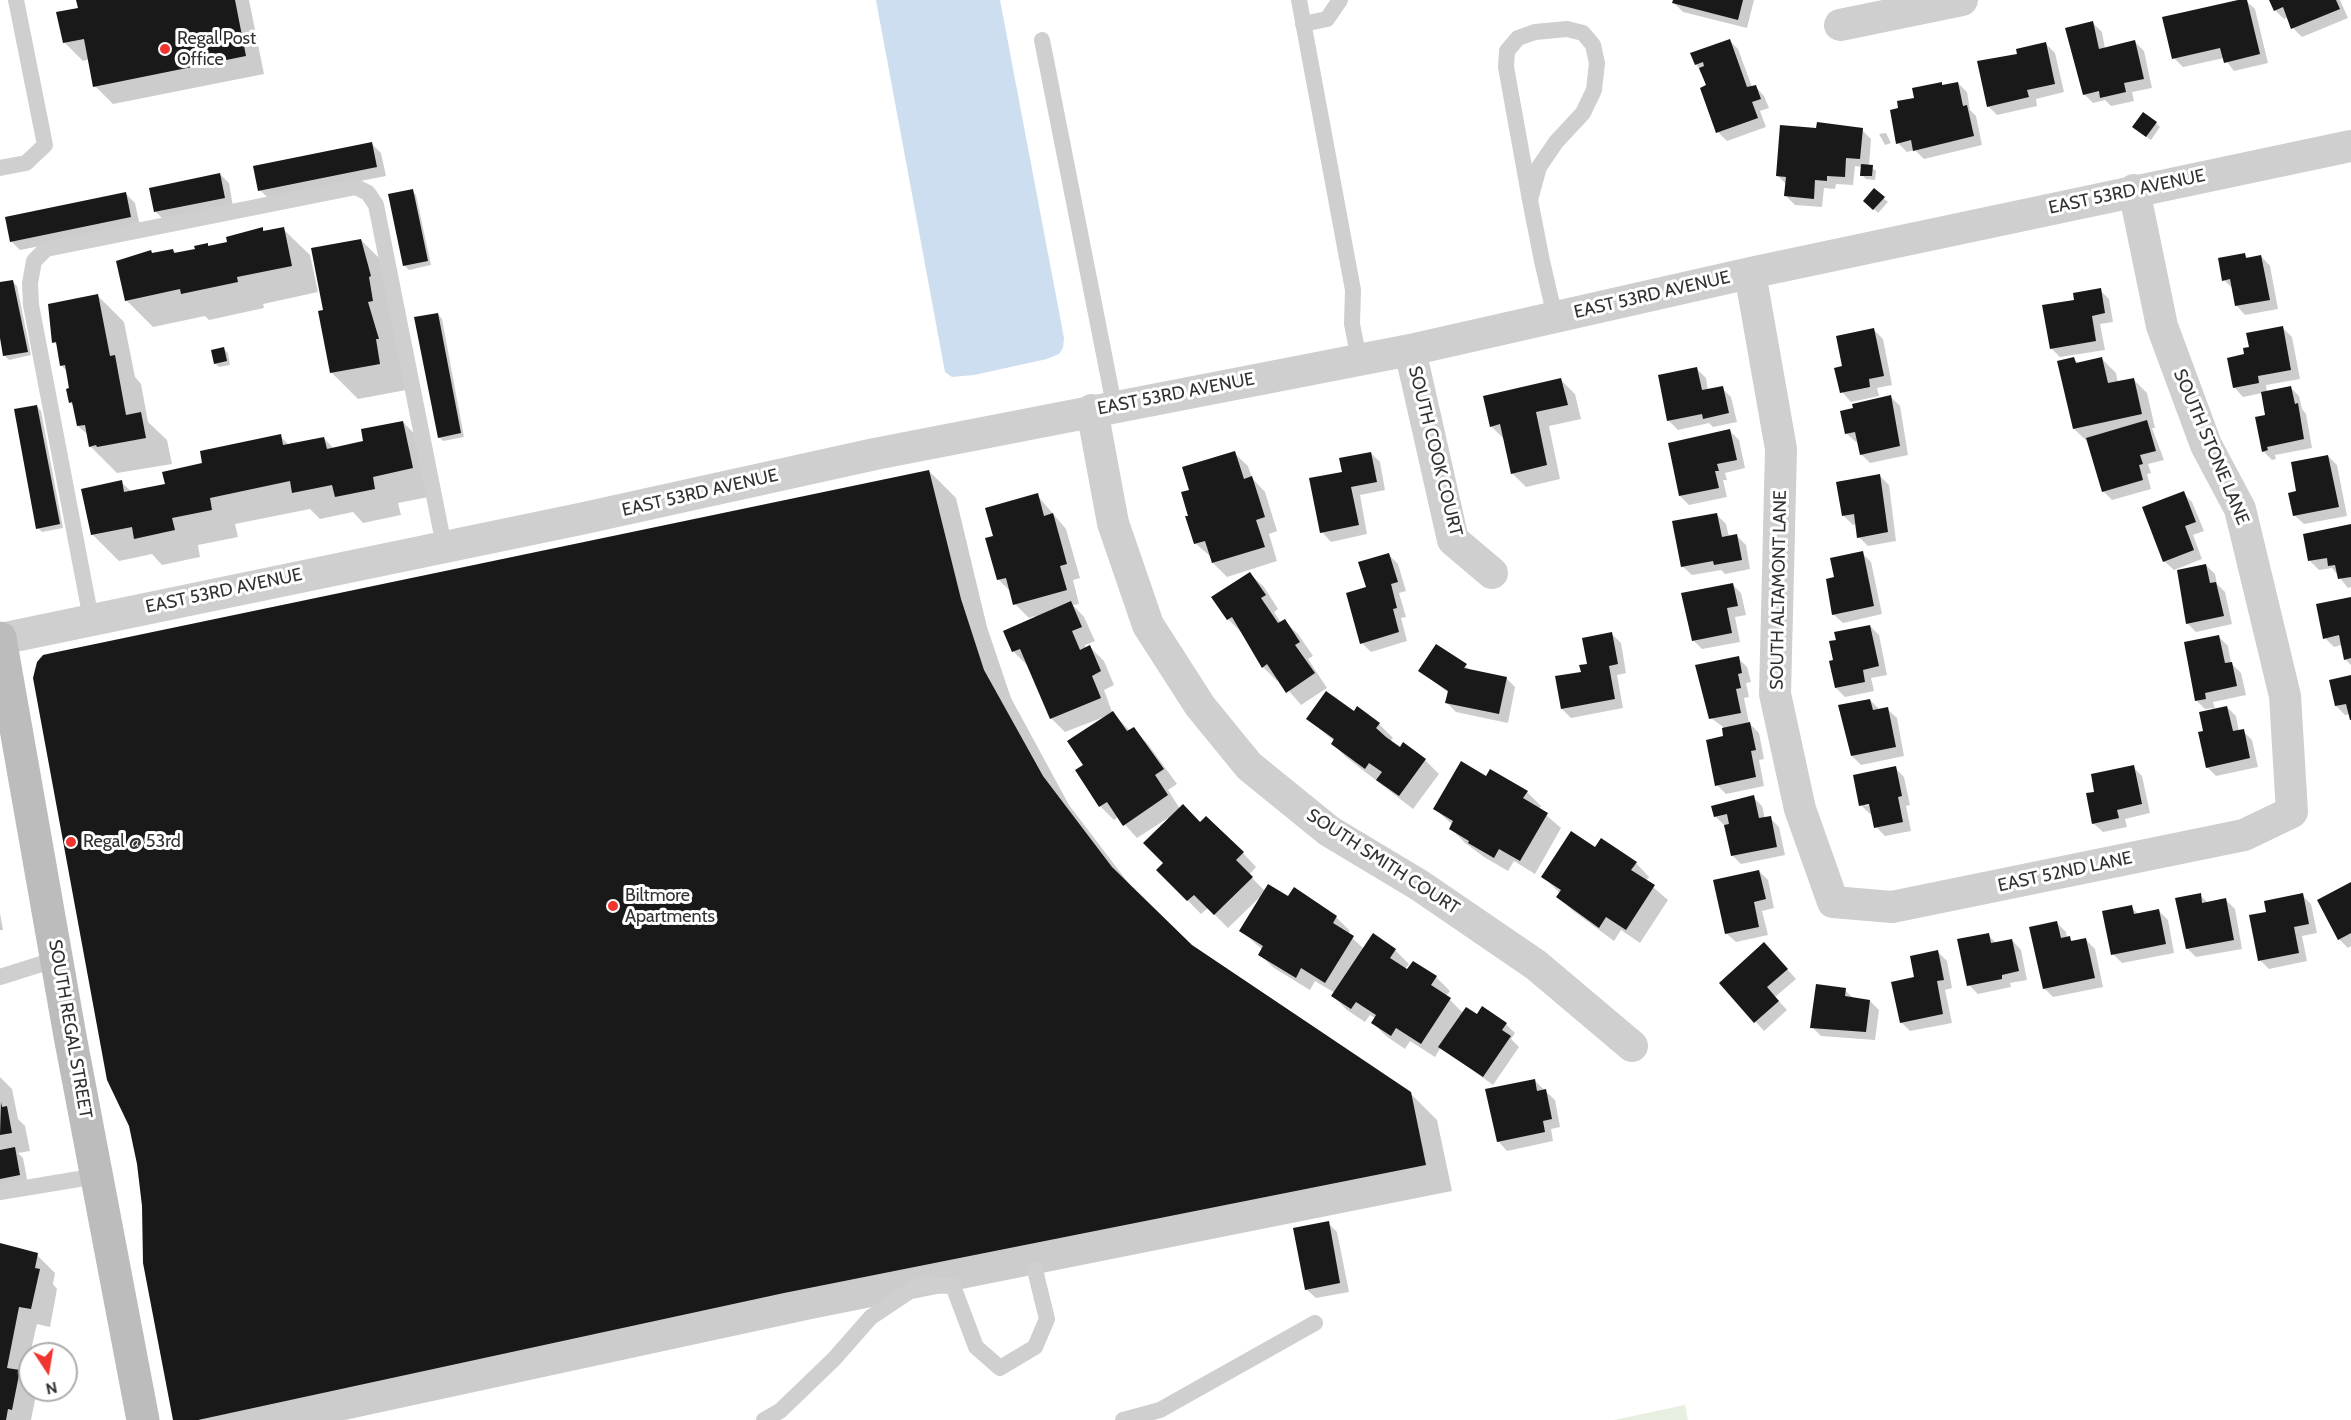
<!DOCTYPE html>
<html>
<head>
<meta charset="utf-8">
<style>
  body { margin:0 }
  #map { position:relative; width:2351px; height:1420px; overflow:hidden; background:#fff; font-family:Cabin,sans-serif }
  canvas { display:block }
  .north { position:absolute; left:18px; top:1342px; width:60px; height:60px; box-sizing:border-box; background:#fff; border:2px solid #adadad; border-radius:50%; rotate:168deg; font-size:16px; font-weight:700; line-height:24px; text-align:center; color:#323232 }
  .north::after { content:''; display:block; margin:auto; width:21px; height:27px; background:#f0342e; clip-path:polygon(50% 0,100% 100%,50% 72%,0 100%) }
</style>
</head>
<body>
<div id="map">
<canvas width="2351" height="1420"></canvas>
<div class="north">N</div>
</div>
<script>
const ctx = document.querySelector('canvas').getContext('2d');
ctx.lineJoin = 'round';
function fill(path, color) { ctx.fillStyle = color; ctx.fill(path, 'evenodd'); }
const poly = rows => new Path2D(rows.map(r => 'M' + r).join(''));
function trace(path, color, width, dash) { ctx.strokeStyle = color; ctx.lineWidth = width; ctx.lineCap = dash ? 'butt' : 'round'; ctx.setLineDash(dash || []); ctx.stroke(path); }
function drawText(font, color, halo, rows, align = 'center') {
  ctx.font = font + ' Cabin,sans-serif'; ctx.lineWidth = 6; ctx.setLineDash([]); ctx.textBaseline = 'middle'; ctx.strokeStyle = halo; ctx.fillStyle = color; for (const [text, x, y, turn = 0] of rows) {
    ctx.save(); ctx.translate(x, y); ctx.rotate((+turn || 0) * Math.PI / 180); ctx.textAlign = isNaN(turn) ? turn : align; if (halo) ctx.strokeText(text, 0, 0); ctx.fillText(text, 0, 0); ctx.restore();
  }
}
const green = poly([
  [1685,1405,1688,1420,1614,1420]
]);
const water = poly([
  [876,0,1000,0,1064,338,1063,348,1059,354,1047,359,974,375,952,377,945,372]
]);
const shadow = poly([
  [78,0,249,0,264,74,113,104,95,86,90,59,83,61,64,42,79,9],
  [1674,0,1754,0,1747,28,1683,12,1674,3],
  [2245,0,2255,9,2268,63,2234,71,2224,58,2183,67,2174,58],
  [2271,0,2340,0,2348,18,2302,37,2293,28,2288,17,2284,19,2275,10],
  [2093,23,2102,32,2105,49,2135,42,2144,51,2152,88,2132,92,2134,101,2111,106,2105,100,2093,103,2084,94],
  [1729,40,1738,49,1752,87,1755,86,1764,96,1769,108,1760,111,1766,127,1727,141,1718,132,1708,86,1696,64],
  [2046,44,2055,53,2064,92,2036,99,2037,106,1997,115,1988,106],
  [1958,83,1967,92,1970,110,1976,116,1982,145,1924,159,1915,150,1907,152,1898,143,1900,109,1915,99],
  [2156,123,2160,127,2151,140,2138,131],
  [1817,130,1862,130,1871,139,1869,166,1876,171,1875,180,1866,179,1862,175,1862,167,1855,166,1853,185,1836,184,1835,189,1824,188,1822,207,1795,205,1786,196,1787,185,1777,175],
  [1886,133,1891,143,1885,145,1879,134],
  [372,144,381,153,386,176,269,199,260,190],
  [220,174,229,183,233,207,164,220,155,211],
  [1874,190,1888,202,1878,213,1865,200],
  [412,191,416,195,431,265,409,270,405,266],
  [126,194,135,203,140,226,20,250,11,241],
  [262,229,265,232,283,229,310,255,318,292,263,304,264,308,209,320,205,316,153,327,126,300,151,251,153,254,173,250,177,254,197,250,207,244,210,247,229,243],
  [361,240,388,267,406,390,358,399,331,372,325,311],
  [2245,255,2249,259,2261,256,2270,266,2278,309,2245,315,2236,305,2233,289,2224,280],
  [13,282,17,286,31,355,9,360,5,356,0,330,0,284],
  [2100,290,2109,299,2113,322,2100,324,2105,350,2060,357,2051,348],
  [98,296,124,322,135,377,141,384,148,422,167,440,172,464,117,473,90,446,88,435,78,426,74,407,70,402,67,371,61,365,58,346,54,342],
  [438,314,442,319,464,437,443,441,439,437],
  [2282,327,2292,337,2300,379,2266,385,2267,392,2290,387,2299,396,2302,409,2306,414,2312,448,2275,455,2276,459,2272,460,2263,451,2267,416,2262,393,2243,397,2234,387,2251,348],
  [1874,330,1883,339,1892,385,1877,388,1879,396,1851,402,1842,392,1844,368],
  [224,349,228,353,230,365,219,367,215,363],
  [2074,359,2079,364,2102,359,2116,373,2118,383,2133,379,2147,393,2155,428,2152,428,2164,460,2148,464,2151,473,2147,474,2151,489,2112,500,2103,491,2089,443,2074,429],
  [1697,369,1706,378,1708,391,1722,388,1731,397,1737,422,1713,427,1709,423,1678,430,1669,421],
  [1561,380,1575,394,1581,419,1549,426,1560,479,1526,487,1512,473,1505,440,1491,426],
  [1891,397,1900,406,1908,455,1870,463,1861,454,1859,441,1856,442,1846,433],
  [37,406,41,411,63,528,42,532,38,528],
  [403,422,429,449,439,495,398,503,401,515,363,523,353,512,320,519,310,509,235,524,238,537,198,545,200,557,162,565,152,554,119,561,92,534,121,482,132,492,167,485,204,465,280,436,289,445,324,438,334,449,365,442],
  [1730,431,1739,440,1745,468,1725,473,1727,480,1723,480,1727,497,1689,505,1680,496],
  [1234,453,1248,466,1252,478,1265,492,1277,531,1269,534,1277,561,1227,577,1213,563,1211,557,1195,543,1190,517,1191,490],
  [1371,453,1380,462,1385,490,1360,495,1367,534,1331,542,1322,532,1343,473],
  [2328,456,2337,465,2347,516,2304,524,2294,515,2298,492],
  [929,471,956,498,987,627,1011,698,1069,805,1136,893,1191,946,1410,1093,1437,1120,1452,1191,812,1319,345,1420,175,1420,139,1163,34,678,35,669,44,657],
  [1880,476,1889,485,1896,541,1868,546,1859,537,1857,524,1853,525,1844,516],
  [2183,493,2192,502,2204,531,2193,535,2202,559,2174,570,2164,561],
  [1037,495,1066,529,1080,578,1073,580,1079,604,1073,605,1084,617,1095,641,1085,645,1086,649,1090,647,1104,661,1114,685,1104,690,1112,712,1130,731,1133,729,1147,743,1177,784,1168,790,1180,809,1243,853,1256,867,1249,875,1265,891,1289,898,1294,889,1336,917,1350,931,1348,934,1364,949,1395,950,1409,964,1405,969,1436,977,1450,991,1446,996,1463,1013,1506,1024,1515,1033,1511,1039,1519,1047,1493,1085,1441,1047,1435,1057,1410,1041,1405,1049,1386,1036,1373,1023,1375,1018,1370,1015,1365,1022,1347,1010,1333,996,1335,993,1315,981,1310,990,1274,968,1260,955,1263,950,1241,931,1260,897,1228,928,1208,908,1201,914,1158,870,1165,863,1168,818,1137,838,1118,817,1114,820,1100,806,1085,766,1109,715,1065,732,1051,718,1027,665,1013,651,1035,616,1029,618,1015,604,1012,593,998,579,994,537],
  [1717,515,1726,524,1729,537,1737,536,1746,545,1750,569,1725,574,1721,570,1692,575,1682,566],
  [2351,526,2351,587,2348,588,2332,568,2319,570,2310,561],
  [1862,553,1871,562,1882,614,1843,623,1833,614,1835,578],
  [1389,555,1398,564,1406,591,1399,593,1406,617,1401,618,1407,641,1371,652,1362,643,1367,588],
  [2206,565,2215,574,2217,584,2225,592,2232,624,2196,632,2187,623],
  [1250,574,1264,587,1278,609,1274,612,1281,623,1284,621,1298,634,1313,656,1308,659,1327,688,1301,705,1279,679,1277,681,1263,667,1242,633,1228,619,1214,598],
  [1732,584,1741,593,1746,615,1735,617,1740,642,1702,649,1693,640],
  [2351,598,2351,665,2345,659,2342,645,2334,647,2325,638],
  [1870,626,1879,635,1887,675,1871,678,1874,691,1845,697,1836,688,1834,661,1837,641],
  [1612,634,1621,643,1626,673,1617,675,1623,708,1571,718,1562,709,1582,673],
  [2219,637,2228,646,2231,663,2241,673,2246,695,2213,702,2215,710,2227,707,2236,716,2239,732,2243,731,2252,740,2258,767,2216,776,2207,767,2205,732,2213,708,2205,709,2196,700],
  [1437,646,1472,671,1506,678,1515,687,1508,723,1456,712,1447,703,1449,693,1420,671],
  [1738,658,1747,667,1751,682,1746,683,1749,697,1744,698,1749,723,1759,733,1764,759,1759,760,1764,786,1726,794,1717,785,1725,737,1723,727,1711,718],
  [2351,677,2351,718,2350,714,2345,715,2336,706],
  [1870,700,1880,710,1887,709,1897,718,1904,756,1861,765,1852,756],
  [1354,713,1379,724,1393,738,1390,742,1425,760,1439,774,1413,809,1346,757,1333,744,1334,741,1308,719],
  [2133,767,2142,776,2150,813,2125,819,2127,827,2103,832,2093,823,2096,793],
  [1895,768,1904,777,1910,805,1906,806,1911,831,1885,836,1876,827,1873,813,1870,814,1861,805],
  [1865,803,1877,803,1865,806],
  [1527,792,1541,806,1539,809,1561,828,1535,874,1514,861,1508,871,1484,857,1464,842,1451,828,1453,825,1435,809],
  [1753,797,1762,806,1765,819,1770,818,1779,827,1785,855,1741,864,1732,855,1724,825,1715,816,1726,802],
  [1596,849,1636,863,1649,877,1646,881,1668,900,1640,943,1621,930,1614,941,1572,910,1558,897,1560,893,1543,877],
  [1759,871,1768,880,1774,908,1762,911,1768,935,1736,942,1726,933],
  [2351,883,2351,946,2348,948,2339,939],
  [2200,895,2208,903,2226,900,2235,909,2242,949,2196,957,2187,948],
  [2302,895,2311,904,2317,933,2302,936,2307,961,2269,969,2260,960,2268,913],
  [2131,907,2139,915,2159,911,2168,920,2174,953,2122,963,2113,954],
  [0,913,3,930,0,930],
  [2057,923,2066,932,2067,938,2074,942,2086,940,2095,949,2103,987,2053,997,2044,988],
  [1988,935,1996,943,2012,940,2021,950,2027,980,2010,983,2011,987,1978,994,1969,985],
  [1938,952,1947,961,1952,988,1945,990,1952,1023,1910,1031,1901,1022,1916,979],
  [1773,953,1796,979,1775,997,1787,1010,1764,1031,1721,983],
  [1845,990,1854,999,1870,1001,1879,1010,1875,1040,1821,1036,1812,1027],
  [0,1077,12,1089,18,1119,25,1126,30,1151,18,1153,23,1158,28,1184,0,1189],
  [1534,1080,1555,1100,1560,1127,1551,1129,1553,1141,1507,1151,1498,1141],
  [1328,1223,1337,1232,1349,1292,1316,1298,1306,1289],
  [0,1246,37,1255,55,1273,53,1284,57,1289,50,1327,37,1324,30,1354,27,1379,30,1383,30,1390,37,1390,31,1420,0,1420]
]);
const building = poly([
  [76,0,235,0,246,56,93,87,84,39,63,43,56,12,78,8],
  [1673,0,1743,0,1738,20,1672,3],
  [2238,0,2247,0,2260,54,2224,63,2220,48,2172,59,2162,17],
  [2269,0,2336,0,2340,9,2291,29,2283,7,2274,11],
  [2093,21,2099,49,2135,40,2144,79,2124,83,2126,92,2100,98,2099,91,2083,95,2065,28],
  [1730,39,1747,87,1756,85,1761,99,1752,102,1758,118,1716,133,1700,88,1706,85,1699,68,1704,66,1703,62,1695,65,1690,53],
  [2046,42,2055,84,2027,90,2029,97,1987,107,1977,61,2017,54,2016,49],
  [1942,82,1942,85,1958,82,1963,106,1967,105,1974,136,1913,151,1911,140,1896,144,1890,110,1898,108,1897,101,1914,98,1912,88],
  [2143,112,2157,122,2146,137,2132,127],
  [1817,122,1863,128,1860,159,1846,158,1845,177,1827,176,1827,181,1815,180,1814,199,1784,196,1786,177,1776,176,1780,125,1816,128],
  [372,142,377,167,258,191,253,166],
  [1861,164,1873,165,1872,176,1860,176],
  [220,173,225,198,154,212,149,188],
  [1874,188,1885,197,1873,210,1863,201],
  [413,189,428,261,403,266,388,194],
  [126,192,131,217,10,242,5,217],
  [263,227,263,231,284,227,292,266,237,277,238,282,181,294,180,289,125,301,116,261,151,250,152,253,173,249,174,253,195,249,194,246,208,243,208,246,227,242,226,237],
  [361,239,371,276,369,277,373,301,368,302,379,339,376,339,380,364,330,373,318,311,323,310,311,248],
  [2245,253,2246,258,2261,255,2270,300,2235,306,2230,279,2222,281,2218,258],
  [13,280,28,352,3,356,0,338,0,282],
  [2101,288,2105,313,2092,316,2096,341,2050,349,2042,305,2074,300,2073,293],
  [98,294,110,356,115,355,126,415,141,412,146,438,97,447,96,445,89,447,85,425,77,426,72,402,69,403,66,389,69,388,65,365,60,366,56,342,52,343,48,304],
  [438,313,461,433,438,438,414,317],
  [2283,326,2291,370,2258,376,2259,383,2233,388,2227,358,2244,354,2243,348,2249,347,2246,333],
  [1874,328,1884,376,1869,379,1870,387,1840,393,1834,368,1842,366,1836,336],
  [224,347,227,361,214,364,211,350],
  [2074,357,2076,363,2102,357,2108,383,2134,378,2142,414,2073,429,2057,361],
  [1697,367,1702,390,1723,386,1729,413,1703,419,1702,414,1667,421,1658,375],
  [1561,378,1568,405,1536,412,1547,465,1511,474,1500,424,1490,427,1483,396],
  [2291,386,2295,404,2298,403,2304,439,2267,447,2268,450,2262,452,2255,417,2265,415,2261,392],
  [1891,395,1900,446,1860,455,1855,432,1845,434,1840,411,1853,408,1852,404],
  [37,405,60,524,36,529,14,409],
  [2147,420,2156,451,2140,455,2143,464,2139,465,2143,480,2102,492,2086,438],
  [403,421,413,468,373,477,375,489,335,497,332,485,292,493,290,481,210,498,212,510,172,518,175,530,134,539,132,527,91,535,81,489,122,480,124,492,165,484,162,472,202,463,200,451,281,434,283,445,324,437,327,449,363,441,361,429],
  [1730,429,1737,460,1717,464,1719,471,1715,471,1719,488,1679,496,1668,443],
  [1235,451,1244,479,1252,476,1265,517,1256,520,1265,547,1212,563,1205,541,1194,544,1185,516,1188,516,1181,492,1189,490,1182,467],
  [1371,452,1377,482,1351,487,1359,525,1320,533,1309,478,1342,472,1339,458],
  [2328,455,2339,507,2293,516,2288,493,2296,491,2291,462],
  [929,470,961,599,984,670,1043,776,1112,867,1192,945,1411,1092,1426,1165,784,1293,198,1420,173,1420,143,1263,142,1206,137,1164,129,1126,107,1080,33,678,37,662,43,655,52,653],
  [1880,474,1888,532,1857,538,1854,514,1842,516,1836,482],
  [2184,491,2196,522,2185,526,2194,550,2163,562,2142,507],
  [1038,493,1044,516,1053,513,1067,564,1060,566,1067,590,1013,605,1006,578,997,580,985,538,993,536,985,508],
  [1717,513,1722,537,1737,534,1742,560,1714,565,1713,561,1681,567,1672,521],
  [2351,524,2351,577,2338,579,2335,565,2328,566,2327,558,2308,561,2303,534],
  [1863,551,1874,606,1832,615,1826,579,1834,577,1830,558],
  [1389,553,1398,582,1391,584,1397,608,1393,609,1399,632,1360,644,1346,593,1366,587,1358,562],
  [2206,564,2210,583,2216,582,2224,616,2186,624,2177,570],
  [1250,572,1266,595,1261,598,1278,623,1285,619,1300,642,1295,645,1315,673,1286,693,1267,664,1262,668,1232,617,1227,620,1211,597],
  [1733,583,1738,606,1727,608,1732,633,1692,641,1681,593],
  [2351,597,2351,658,2344,660,2339,635,2323,639,2316,604],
  [1071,601,1082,627,1072,631,1080,650,1090,645,1101,671,1092,676,1101,698,1050,719,1020,649,1012,652,1003,631],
  [1870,625,1879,666,1863,670,1865,682,1835,688,1829,661,1833,660,1829,641,1836,640,1834,632],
  [1612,632,1618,664,1609,666,1615,699,1561,709,1555,676,1581,672,1579,665,1587,664,1582,638],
  [2219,635,2225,663,2232,662,2237,686,2205,693,2206,699,2195,701,2184,642],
  [1436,644,1467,664,1464,668,1507,677,1499,714,1445,703,1448,691,1418,671],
  [1739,656,1742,673,1738,674,1741,688,1736,689,1741,713,1709,719,1695,665],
  [2351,675,2351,720,2350,720,2346,704,2335,706,2329,680],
  [1326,691,1354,711,1357,706,1380,723,1376,728,1386,737,1400,747,1403,742,1426,759,1399,796,1376,780,1382,772,1369,763,1365,769,1331,744,1334,739,1306,719],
  [1870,699,1873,710,1888,707,1896,747,1851,756,1838,705],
  [2227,706,2233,731,2244,729,2250,758,2206,768,2198,732,2203,731,2199,712],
  [1113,711,1127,731,1134,727,1164,769,1155,775,1168,795,1123,826,1107,802,1099,807,1075,770,1083,765,1067,741],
  [1750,722,1756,750,1751,751,1756,777,1715,786,1706,740,1723,736,1722,728],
  [1461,761,1486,776,1490,769,1528,791,1523,798,1548,813,1520,861,1499,849,1494,858,1468,843,1469,841,1449,829,1453,821,1433,809],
  [2134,765,2142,804,2117,810,2119,818,2092,824,2086,793,2094,792,2091,774],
  [1896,766,1902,796,1898,797,1903,822,1874,828,1869,804,1859,806,1853,775],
  [1754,795,1759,818,1771,816,1777,847,1731,856,1724,825,1729,824,1727,814,1714,817,1711,806],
  [1183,804,1200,822,1206,816,1244,852,1236,860,1253,877,1214,915,1194,895,1187,901,1156,870,1163,863,1143,843],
  [1571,831,1595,847,1601,838,1637,862,1631,870,1655,885,1626,930,1606,917,1599,928,1556,897,1561,890,1541,877],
  [1759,870,1766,899,1754,902,1759,927,1725,934,1713,880],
  [2351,882,2351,933,2338,940,2317,900],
  [1268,884,1288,896,1294,887,1337,916,1333,923,1354,936,1325,983,1301,968,1296,978,1258,955,1263,946,1239,931],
  [2201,893,2202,903,2226,898,2234,940,2186,949,2175,898],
  [2303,893,2309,924,2294,927,2299,953,2258,961,2249,915,2266,912,2264,901],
  [2132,905,2134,914,2159,909,2166,944,2111,955,2102,911],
  [2057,921,2061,938,2070,936,2071,941,2086,938,2095,978,2043,989,2029,927],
  [1373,933,1396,949,1390,958,1407,969,1413,961,1437,976,1431,985,1451,998,1421,1044,1396,1028,1391,1036,1371,1023,1376,1015,1356,1002,1351,1009,1331,996],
  [1989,933,1991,943,2012,939,2019,971,2002,975,2002,979,1967,986,1957,939],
  [1764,942,1788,969,1767,987,1779,1001,1754,1023,1719,983],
  [1938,950,1944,980,1937,981,1943,1014,1900,1023,1891,982,1914,977,1910,956],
  [1816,984,1846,988,1845,996,1870,1000,1866,1032,1810,1028],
  [1482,1006,1507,1023,1502,1030,1511,1036,1483,1077,1438,1047,1466,1007,1477,1014],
  [1535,1079,1537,1091,1546,1089,1552,1119,1543,1121,1545,1132,1497,1142,1485,1089],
  [1,1102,2,1107,7,1106,12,1133,0,1135],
  [15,1147,20,1175,0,1179,0,1150],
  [1329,1221,1340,1283,1305,1290,1293,1228],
  [0,1243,38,1253,35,1268,40,1269,31,1309,19,1307,7,1368,20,1370,12,1410,8,1409,6,1420,0,1420]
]);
const service = poly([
  [1299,0,1353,290,1352,324,1359,359],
  [1303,24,1327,19,1340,0],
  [1042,40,1114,405],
  [0,168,26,163,45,145,16,0],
  [1530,200,1539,167,1556,142,1583,113,1594,90,1597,63,1593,45,1583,33,1567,29,1535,32,1518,38,1507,51,1506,67,1530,200,1542,261,1555,317],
  [91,619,31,305,30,283,34,261,46,249,356,187,368,193,376,205,444,546],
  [0,977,57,959],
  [0,1192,97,1176],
  [764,1420,780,1411,834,1359,871,1317,919,1285,953,1286,976,1347,1000,1368,1035,1347,1047,1319,1035,1270],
  [1123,1420,1160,1410,1315,1323]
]);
const minor = poly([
  [1840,25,1962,0],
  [1750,273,1781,449,1775,694,1800,809,1833,902,1892,907,2244,835,2292,812,2285,696,2240,509,2206,445,2162,326,2134,190],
  [1410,350,1453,540,1492,573],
  [1092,410,1113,523,1148,625,1200,706,1249,766,1329,831,1419,885,1536,965,1632,1046],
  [0,639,580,519,875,454,1410,350,1750,273,2351,146]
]);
const secondary = poly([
  [0,638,70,1036,143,1420]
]);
const markers = [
  [165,49,6,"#f0342e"],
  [71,842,6,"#f0342e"],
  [613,906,6,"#f0342e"]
];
const poiNames = [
  ["Regal Post",177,39],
  ["Office",177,60],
  ["Regal @ 53rd",83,842],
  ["Biltmore",625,896],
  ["Apartments",625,917]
];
const streetNames = [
  ["EAST 53RD AVENUE",2127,192,-12],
  ["EAST 53RD AVENUE",1652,295,-13],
  ["EAST 53RD AVENUE",1176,394,-11],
  ["SOUTH STONE LANE",2211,447,67],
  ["SOUTH COOK COURT",1435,451,76],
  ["EAST 53RD AVENUE",700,493,-13],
  ["SOUTH ALTAMONT LANE",1779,590,-89],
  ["EAST 53RD AVENUE",224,591,-12],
  ["SOUTH SMITH COURT",1383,862,33],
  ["EAST 52ND LANE",2065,872,-12],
  ["SOUTH REGAL STREET",70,1029,80]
];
fill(green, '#e7efe0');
fill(water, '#ccdeef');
fill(shadow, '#0003');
fill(building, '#191919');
trace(service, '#cfcfcf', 16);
trace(minor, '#cfcfcf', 32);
trace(secondary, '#bcbcbc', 33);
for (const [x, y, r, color] of markers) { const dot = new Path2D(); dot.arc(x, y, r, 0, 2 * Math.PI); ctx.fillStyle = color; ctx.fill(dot); trace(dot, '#fff', 2); }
drawText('18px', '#323232', '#fff', poiNames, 'left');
drawText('18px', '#323232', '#fff', streetNames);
</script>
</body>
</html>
